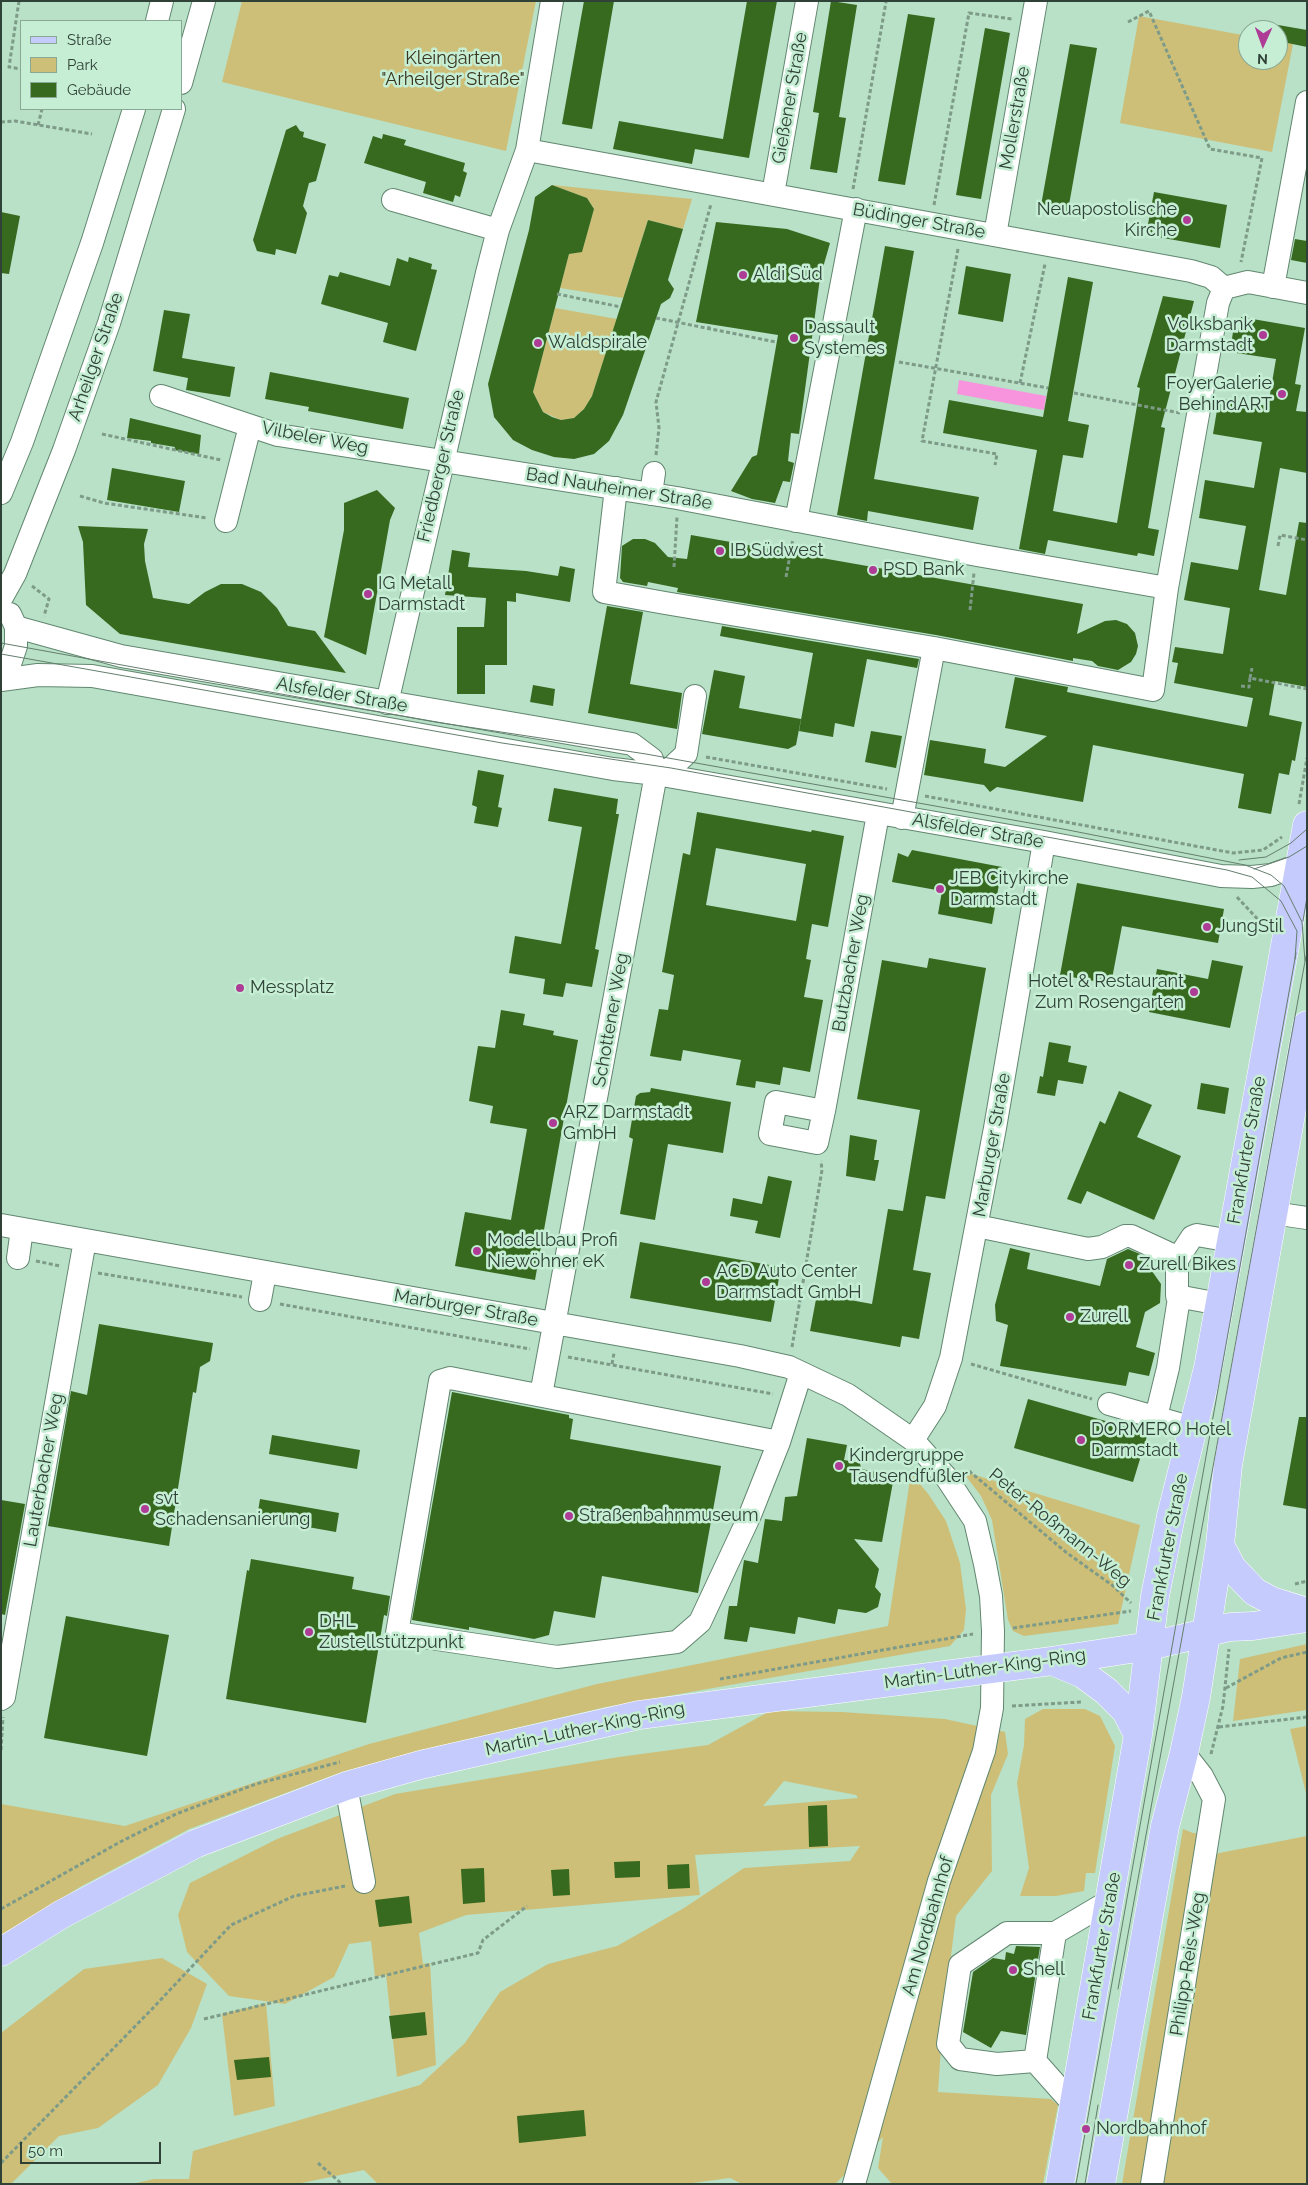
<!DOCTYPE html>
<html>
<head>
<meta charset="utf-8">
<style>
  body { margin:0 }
  #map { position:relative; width:1308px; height:2185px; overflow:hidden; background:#b8e1c7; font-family:Raleway,sans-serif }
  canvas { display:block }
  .frame { position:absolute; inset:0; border:2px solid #304137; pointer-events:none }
  .legend { position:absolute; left:20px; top:20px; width:162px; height:90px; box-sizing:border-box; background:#c5eed4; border:1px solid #89a995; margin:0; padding:6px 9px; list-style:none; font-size:15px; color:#304137 }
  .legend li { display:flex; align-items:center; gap:10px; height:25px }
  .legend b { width:25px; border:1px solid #89a995 }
  .north { position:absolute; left:1238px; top:20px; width:50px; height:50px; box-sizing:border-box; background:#c5eed4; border:1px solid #89a995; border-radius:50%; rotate:182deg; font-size:14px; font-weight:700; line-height:20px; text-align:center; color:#304137 }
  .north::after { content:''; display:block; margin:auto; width:18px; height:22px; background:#ae3b95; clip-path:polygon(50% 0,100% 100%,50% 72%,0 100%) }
  .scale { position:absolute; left:20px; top:2142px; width:141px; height:22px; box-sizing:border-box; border:2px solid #304137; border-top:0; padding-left:6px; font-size:15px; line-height:18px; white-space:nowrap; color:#304137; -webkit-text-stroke:4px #c5eed4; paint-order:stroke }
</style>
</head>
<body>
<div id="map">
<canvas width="1308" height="2185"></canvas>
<div class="frame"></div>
<ul class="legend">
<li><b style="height:6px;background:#c5cbfc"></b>Straße</li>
<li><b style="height:14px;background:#cebf78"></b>Park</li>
<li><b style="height:14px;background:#37691f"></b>Gebäude</li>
</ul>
<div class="north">N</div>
<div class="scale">50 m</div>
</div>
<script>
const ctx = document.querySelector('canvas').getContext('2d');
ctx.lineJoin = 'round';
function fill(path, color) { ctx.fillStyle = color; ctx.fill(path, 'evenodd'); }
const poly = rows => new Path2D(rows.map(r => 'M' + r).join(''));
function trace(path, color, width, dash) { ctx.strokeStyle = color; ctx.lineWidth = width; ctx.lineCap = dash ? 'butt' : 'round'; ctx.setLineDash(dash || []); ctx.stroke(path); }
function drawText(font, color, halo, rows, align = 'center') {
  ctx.font = font + ' Raleway,sans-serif'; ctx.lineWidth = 5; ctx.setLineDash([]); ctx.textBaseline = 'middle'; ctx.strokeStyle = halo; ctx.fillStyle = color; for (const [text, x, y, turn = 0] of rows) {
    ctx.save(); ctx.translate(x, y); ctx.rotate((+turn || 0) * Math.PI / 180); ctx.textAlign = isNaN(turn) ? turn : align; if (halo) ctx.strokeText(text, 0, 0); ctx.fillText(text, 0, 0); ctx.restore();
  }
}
const green = poly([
  [242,1,536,1,506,151,222,82],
  [1139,16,1248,36,1248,60,1278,60,1278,41,1293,44,1272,152,1120,123],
  [552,185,692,199,683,229,648,220,623,298,560,288,569,254,582,251,594,209,587,198],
  [555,308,617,319,592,396,584,409,574,418,561,420,543,412,533,392],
  [962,1471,1140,1525,1118,1624,1024,1636,1013,1631,1008,1620,992,1520,981,1496],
  [911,1473,929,1495,946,1521,960,1563,966,1609,964,1630,950,1646,606,1707,421,1750,342,1772,189,1829,80,1887,1,1936,1,1804,125,1826,369,1744,597,1684,888,1626],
  [1307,1644,1307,1710,1233,1721,1240,1659],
  [1043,1709,1085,1709,1100,1716,1115,1746,1095,1873,1086,1873,1084,1891,1056,1896,1020,1896,1029,1868,1017,1783,1024,1745,1025,1719],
  [770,1711,842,1712,945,1719,1005,1732,1008,1754,991,1795,992,1871,956,1916,943,2019,938,2092,1051,2099,1058,2105,1043,2184,892,2184,878,2168,883,2137,835,2184,742,2184,730,2178,685,2184,378,2184,364,2170,297,2184,132,2184,154,2179,189,2179,193,2151,420,2085,465,2043,500,1992,548,1964,617,1946,684,1908,744,1868,850,1861,860,1846,695,1855,700,1895,466,1915,419,1933,423,1964,430,1963,436,2065,397,2077,386,1975,375,1977,371,1941,349,1944,334,1977,285,2004,229,1996,187,1952,178,1915,190,1883,277,1839,395,1794,619,1757,708,1745],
  [784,1781,856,1795,858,1798,763,1806],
  [1307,1726,1307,1797,1290,1729],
  [1183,1829,1193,1833,1209,1834,1209,1855,1307,1836,1307,2184,1122,2184],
  [162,1958,207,1984,191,2028,158,2085,98,2128,59,2136,11,2184,1,2184,1,2033,84,1969],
  [266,2003,275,2106,234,2116,222,2014]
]);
const water = poly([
  [959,380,1046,396,1044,410,957,394]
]);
const building = poly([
  [584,1,614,1,592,129,562,124],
  [747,1,777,1,749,158,695,149,692,164,613,149,619,121,723,139],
  [831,1,857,5,839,117,846,118,837,173,810,169,819,113,813,112],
  [908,14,935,18,905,185,878,181],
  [1278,25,1307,30,1307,47,1278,41],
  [985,28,1010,33,981,199,956,195],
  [1070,44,1097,48,1067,216,1040,211],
  [296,125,300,131,304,132,303,137,326,144,316,181,309,183,303,206,307,213,296,254,276,249,275,255,257,251,253,240,286,130],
  [383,134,406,140,404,145,465,163,463,171,467,173,460,197,455,195,453,202,423,193,426,182,364,163,373,136,382,139],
  [552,185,587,198,594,209,582,252,569,254,533,392,543,412,552,417,561,420,574,418,584,409,592,396,648,220,683,229,668,280,674,289,670,298,661,304,623,415,609,441,594,454,574,459,554,457,532,450,513,440,494,417,488,384,529,230,535,197],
  [1154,192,1227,205,1220,248,1146,235],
  [1,212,20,216,9,274,1,273],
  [716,222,787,229,830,243,820,278,799,434,791,433,788,461,794,463,790,482,783,481,775,503,752,499,731,491,752,457,757,455,778,335,696,322],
  [1295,239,1307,241,1307,263,1291,260],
  [885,246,914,251,874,479,979,497,973,530,868,511,867,521,837,515],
  [409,257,432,264,431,269,437,270,416,351,383,342,388,323,321,304,329,275,338,277,340,272,390,286,397,258,408,262],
  [966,266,1011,274,1003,322,958,314],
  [1068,277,1093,282,1068,421,1089,425,1083,458,1063,455,1053,511,1117,523,1140,388,1137,387,1163,296,1194,301,1161,427,1165,428,1148,528,1159,530,1154,556,1138,553,1137,556,1048,540,1045,554,1019,549,1037,450,943,433,949,400,1043,417],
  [164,310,190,314,182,358,235,367,230,397,186,390,188,378,153,371],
  [1241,317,1305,328,1295,384,1301,385,1296,411,1307,412,1307,473,1280,468,1259,590,1286,595,1299,522,1307,523,1307,687,1275,681,1269,715,1302,722,1295,761,1292,760,1289,775,1279,773,1271,814,1238,808,1244,774,1093,745,1083,802,997,787,990,792,984,785,924,775,930,740,986,749,984,763,1005,767,1047,736,1005,728,1015,677,1068,687,1067,692,1247,727,1253,698,1174,683,1178,663,1172,662,1175,647,1223,654,1230,608,1184,600,1191,562,1238,570,1246,526,1199,518,1205,480,1254,488,1262,442,1213,434,1219,398,1268,406,1276,359,1230,352,1233,332,1238,333],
  [270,372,409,398,403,429,308,411,309,407,265,399],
  [130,418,201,435,199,454,174,450,175,447,151,443,151,441,127,438],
  [112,468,185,481,179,512,107,500],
  [377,490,395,508,390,520,366,655,324,637,344,530,344,503],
  [78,526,148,529,144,544,145,561,153,598,189,604,205,592,221,584,242,584,261,592,277,608,288,626,315,631,346,673,120,634,86,605,83,542],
  [691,535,1083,604,1077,634,1105,621,1116,620,1127,624,1135,633,1138,646,1136,654,1131,662,1118,670,1098,666,1092,661,1073,658,1073,661,936,635,677,592,678,588,648,582,647,586,623,582,620,578,622,546,625,544,633,539,645,539,655,543,668,557,687,559],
  [452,550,470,553,468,567,526,571,558,576,560,566,575,569,570,602,516,593,516,602,507,601,507,665,485,665,485,694,457,694,457,627,484,627,486,598,445,595],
  [607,606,643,612,630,684,682,693,677,729,588,713],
  [722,626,919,659,917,668,867,659,854,727,835,723,833,737,799,731,813,653,720,636],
  [714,670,745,676,739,708,801,719,796,745,788,749,702,734],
  [533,685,555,689,553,706,530,702],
  [871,731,902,736,896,768,865,762],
  [478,770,504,775,498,807,502,808,498,827,474,823,477,807,472,805],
  [554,788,618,799,616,814,619,814,595,949,599,950,592,987,566,983,563,997,543,994,545,979,509,973,515,936,561,944,582,827,548,821],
  [697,812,811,832,812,830,844,836,828,927,812,924,806,959,811,960,804,997,823,1000,810,1072,783,1067,780,1085,756,1081,755,1088,736,1085,741,1060,683,1050,681,1061,650,1056,659,1009,668,1010,674,975,662,972,683,853,690,855],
  [716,848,806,864,796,921,706,905],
  [912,850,1002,867,992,924,938,914,942,891,892,882,898,853,908,857],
  [1077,883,1224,909,1218,943,1122,926,1111,984,1060,975],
  [929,958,986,968,945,1199,926,1196,913,1270,931,1273,919,1339,902,1336,900,1347,810,1331,817,1294,872,1304,888,1209,903,1211,920,1110,857,1099,882,960,927,968],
  [1212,960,1243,966,1230,1028,1149,1012,1157,969,1208,979],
  [501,1010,525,1014,523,1025,554,1031,553,1035,578,1040,535,1280,455,1266,465,1212,511,1220,527,1129,490,1123,493,1106,469,1101,478,1046,495,1048],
  [1049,1042,1071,1046,1068,1062,1087,1066,1083,1084,1058,1080,1055,1096,1037,1093,1040,1076,1043,1077],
  [1201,1083,1229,1088,1225,1114,1197,1109],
  [651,1088,731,1102,723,1153,668,1144,655,1220,620,1214,633,1139,629,1137,636,1096,640,1093,650,1092],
  [1119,1091,1152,1105,1137,1137,1181,1156,1154,1220,1087,1191,1081,1204,1067,1199,1100,1121,1105,1124],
  [850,1135,877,1140,874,1160,879,1160,875,1181,846,1176],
  [768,1176,792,1181,780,1238,755,1233,758,1221,730,1216,733,1198,762,1204],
  [640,1242,781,1267,771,1322,630,1298],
  [1010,1248,1030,1253,1027,1269,1100,1286,1107,1259,1128,1249,1140,1254,1161,1284,1160,1303,1145,1312,1136,1347,1155,1353,1149,1376,1129,1372,1126,1386,1000,1366,1008,1325,996,1321,995,1305],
  [99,1324,213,1343,210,1361,200,1367,196,1393,193,1392,169,1546,48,1526,71,1391,87,1395],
  [452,1392,569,1415,569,1418,573,1419,570,1439,721,1466,698,1593,602,1576,595,1618,554,1611,549,1635,534,1639,469,1627,469,1630,412,1620],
  [1028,1399,1148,1433,1133,1482,1014,1448],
  [1299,1417,1307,1417,1307,1509,1283,1505],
  [272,1435,360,1450,357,1469,269,1454],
  [807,1438,847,1445,844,1460,860,1463,861,1469,882,1473,882,1482,893,1482,882,1542,854,1539,879,1569,875,1587,881,1594,878,1607,866,1613,838,1609,835,1624,798,1617,795,1634,750,1627,747,1642,724,1639,729,1606,737,1606,744,1560,758,1563,765,1519,782,1521,785,1497,797,1496],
  [260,1499,339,1513,336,1532,257,1518],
  [1,1500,25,1504,5,1615,1,1614],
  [251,1559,354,1577,352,1589,390,1596,387,1616,384,1615,366,1723,226,1699,247,1570,249,1571],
  [66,1616,169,1635,147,1756,44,1738],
  [827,1805,828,1846,809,1847,808,1806],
  [640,1861,640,1877,615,1878,614,1862],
  [689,1864,690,1888,668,1889,667,1865],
  [484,1868,485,1902,463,1904,461,1869],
  [569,1869,570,1895,553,1896,551,1870],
  [409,1896,412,1923,379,1927,375,1900],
  [1016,1946,1040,1947,1026,2035,1001,2031,991,2048,963,2032,973,1972,993,1958,1005,1960,1006,1952,1014,1954],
  [425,2012,427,2035,392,2039,389,2016],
  [269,2057,271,2077,237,2080,234,2060],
  [584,2110,586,2136,519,2143,517,2116]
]);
const path = poly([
  [19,1,9,67,21,69],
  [1128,22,1149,11,1210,149,1262,158,1241,262],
  [1,122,15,121,92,134],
  [38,125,42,109],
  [853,189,886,2],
  [934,205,969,13,1012,19],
  [958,249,922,441,997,454,995,465],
  [557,294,621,307],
  [656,318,776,342],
  [708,330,710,324],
  [849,354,861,356],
  [899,362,1048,388],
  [1020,383,1045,264],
  [1074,393,1180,413],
  [102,434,221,460],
  [656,455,659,428,656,402,711,204],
  [80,496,104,503,207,518],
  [1278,546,1280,535,1307,540],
  [674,567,677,517],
  [786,577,793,539],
  [32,586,49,599,44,616],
  [970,610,974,573],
  [1250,678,1252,668],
  [1241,686,1249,687,1250,678,1307,689],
  [706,757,887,789],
  [925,796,1233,853,1263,850,1282,837],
  [1299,804,1307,758],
  [1237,897,1265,927],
  [36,1261,60,1266],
  [98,1273,242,1297],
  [280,1304,530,1349],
  [792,1347,822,1170,821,1161],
  [568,1357,773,1394],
  [612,1364,614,1353],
  [971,1364,1092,1399],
  [969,1471,1067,1553,1112,1585,1131,1603],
  [1295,1584,1307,1581],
  [1013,1628,1131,1611],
  [720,1679,973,1634],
  [1226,1688,1281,1658,1307,1652],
  [1012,1706,1081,1702],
  [1219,1727,1307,1717],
  [1,1750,3,1717],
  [1211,1754,1223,1706,1229,1649],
  [1,1909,120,1842,176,1814,256,1784,340,1762],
  [204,2019,478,1953,483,1940,527,1906],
  [1,2163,152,2009,231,1925,294,1896,345,1886],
  [318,2163,342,2184]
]);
const minor = poly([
  [157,21,162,1],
  [181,83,204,1],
  [527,150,1191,271,1211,277,1224,288,1248,282,1307,293],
  [773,194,807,1],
  [393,200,498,230],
  [995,235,1036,1],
  [1273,287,1307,102],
  [161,396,278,435,677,498,977,555,1167,588,1218,303,1224,288],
  [616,488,604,592,665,603,934,648,1153,690,1167,588],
  [1,493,22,442,92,243,134,109],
  [651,494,654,473],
  [226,521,250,426],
  [796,521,856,209],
  [1,599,15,574,64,450,109,323,174,109],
  [16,627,121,656,632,744,652,759,656,774,1044,842,1221,876,1252,877,1271,875,1299,865],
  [1,675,9,667,16,646,16,627,10,614],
  [1,680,38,675,92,676,613,769,656,774],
  [387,703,487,273,498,230,527,150,552,1],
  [656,774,671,768,686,754,695,696],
  [902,818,934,648],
  [776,1102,824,1111,817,1143,770,1134,776,1102],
  [824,1111,878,814],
  [1273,1213,1307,1218],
  [1,1225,740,1356,789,1367,848,1395,913,1440,946,1477,975,1521,985,1564,991,1596,993,1631,992,1708,984,1751,939,1881,854,2184],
  [977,1226,1088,1249,1102,1247,1125,1236,1131,1236,1170,1254,1177,1260,1177,1296,1209,1302],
  [18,1258,22,1229],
  [1177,1260,1192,1237,1197,1235,1231,1241],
  [260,1300,265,1273],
  [541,1395,656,774],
  [1109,1404,1193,1428],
  [1156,1417,1168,1368,1179,1298],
  [913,1440,935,1406,951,1358,995,1128,1044,842],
  [779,1442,450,1378,440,1381,397,1633,557,1657,677,1642,700,1622,750,1515,779,1442,801,1373],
  [1,1699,4,1697,85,1240],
  [346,1786,364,1882],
  [1035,2061,997,2064,960,2059,948,2044,960,1965,1007,1933,1055,1933],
  [1074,2105,1035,2061,1055,1933,1111,1900],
  [1152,2184,1214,1799,1202,1776,1184,1753]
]);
const major = poly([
  [1220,1545,1232,1568,1255,1592,1272,1601,1307,1612],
  [1052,1661,1083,1674,1106,1691,1126,1711,1138,1735],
  [1,1952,62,1914,195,1844,346,1786,420,1765,639,1715,1052,1661,1150,1646,1230,1627,1253,1626,1307,1618],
  [1060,2184,1138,1735,1155,1596,1171,1516,1208,1368,1307,825],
  [1101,2184,1165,1826,1184,1753,1196,1697,1220,1545,1228,1465,1307,1025]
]);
const tram = poly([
  [1,643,435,722,646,754,1063,829,1245,865,1271,875,1284,886,1302,922,1305,961],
  [1,654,502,743,671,768,1227,870,1252,877,1281,901,1297,931,1295,959],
  [1239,860,1266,857,1291,843,1307,829],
  [1254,869,1289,857,1307,846],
  [1303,921,1307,897],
  [1118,1989,1306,956],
  [1076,2184,1296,953],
  [1085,2184,1098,2105]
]);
const markers = [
  [1187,220,5,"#ae3b95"],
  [743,275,5,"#ae3b95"],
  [1263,335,5,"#ae3b95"],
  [794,338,5,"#ae3b95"],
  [538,343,5,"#ae3b95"],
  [1282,394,5,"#ae3b95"],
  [720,551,5,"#ae3b95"],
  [873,570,5,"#ae3b95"],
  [368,594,5,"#ae3b95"],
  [940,889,5,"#ae3b95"],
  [1207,927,5,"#ae3b95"],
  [240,988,5,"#ae3b95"],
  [1194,992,5,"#ae3b95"],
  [553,1123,5,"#ae3b95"],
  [477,1251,5,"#ae3b95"],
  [1129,1265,5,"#ae3b95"],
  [706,1282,5,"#ae3b95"],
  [1070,1317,5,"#ae3b95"],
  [1081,1440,5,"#ae3b95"],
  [839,1466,5,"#ae3b95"],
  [145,1509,5,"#ae3b95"],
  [569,1516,5,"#ae3b95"],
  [309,1632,5,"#ae3b95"],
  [1013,1970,5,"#ae3b95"],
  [1086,2129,5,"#ae3b95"]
];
const parkNames = [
  ["Kleingärten",453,59],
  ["\"Arheilger Straße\"",453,80]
];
const streetNames = [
  ["Gießener Straße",790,98,-80],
  ["Mollerstraße",1015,118,-80],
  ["Büdinger Straße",919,221,10],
  ["Arheilger Straße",96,357,-71],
  ["Vilbeler Weg",315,438,11],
  ["Friedberger Straße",441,466,-77],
  ["Bad Nauheimer Straße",619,489,9],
  ["Alsfelder Straße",342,695,10],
  ["Alsfelder Straße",978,831,10],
  ["Butzbacher Weg",851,963,-80],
  ["Schottener Weg",611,1020,-80],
  ["Marburger Straße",992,1145,-80],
  ["Frankfurter Straße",1247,1150,-80],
  ["Marburger Straße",466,1308,10],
  ["Lauterbacher Weg",44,1470,-80],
  ["Peter-Roßmann-Weg",1060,1528,39],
  ["Frankfurter Straße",1168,1547,-79],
  ["Martin-Luther-King-Ring",985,1669,-8],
  ["Martin-Luther-King-Ring",585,1729,-12],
  ["Am Nordbahnhof",928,1926,-74],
  ["Frankfurter Straße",1102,1946,-80],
  ["Philipp-Reis-Weg",1188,1964,-81]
];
const poiNames = [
  ["Neuapostolische",1177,210,"right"],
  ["Kirche",1177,231,"right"],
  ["Aldi Süd",753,275],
  ["Volksbank",1253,325,"right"],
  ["Darmstadt",1253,346,"right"],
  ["Dassault",804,328],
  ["Systemes",804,349],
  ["Waldspirale",548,343],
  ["FoyerGalerie",1272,384,"right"],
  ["BehindART",1272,405,"right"],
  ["IB Südwest",730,551],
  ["PSD Bank",883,570],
  ["IG Metall",378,584],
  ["Darmstadt",378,605],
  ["JEB Citykirche",950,879],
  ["Darmstadt",950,900],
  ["JungStil",1217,927],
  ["Hotel & Restaurant",1184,982,"right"],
  ["Zum Rosengarten",1184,1003,"right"],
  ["Messplatz",250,988],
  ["ARZ Darmstadt",563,1113],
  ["GmbH",563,1134],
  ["Modellbau Profi",487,1241],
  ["Niewöhner eK",487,1262],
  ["Zurell Bikes",1139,1265],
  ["ACD Auto Center",716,1272],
  ["Darmstadt GmbH",716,1293],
  ["Zurell",1080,1317],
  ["DORMERO Hotel",1091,1430],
  ["Darmstadt",1091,1451],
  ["Kindergruppe",849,1456],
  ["Tausendfüßler",849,1477],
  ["svt",155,1499],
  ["Schadensanierung",155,1520],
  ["Straßenbahnmuseum",579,1516],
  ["DHL",319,1622],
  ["Zustellstützpunkt",319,1643],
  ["Shell",1023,1970],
  ["Nordbahnhof",1096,2129]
];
fill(green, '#cebf78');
fill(water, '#f794dd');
fill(building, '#37691f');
trace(minor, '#628770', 24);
trace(major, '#fff', 29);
trace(path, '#7d9b88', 3, [4, 2.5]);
trace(minor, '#fff', 22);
trace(major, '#c5cbfc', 28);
trace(tram, '#647e6e', 1);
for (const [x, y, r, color] of markers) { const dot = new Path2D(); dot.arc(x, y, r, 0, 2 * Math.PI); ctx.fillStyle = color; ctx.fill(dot); trace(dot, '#c5eed4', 2); }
drawText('18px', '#3a351f', '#c5eed4', parkNames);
drawText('18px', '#304137', '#c5eed4', streetNames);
drawText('18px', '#304137', '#c5eed4', poiNames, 'left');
</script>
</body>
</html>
